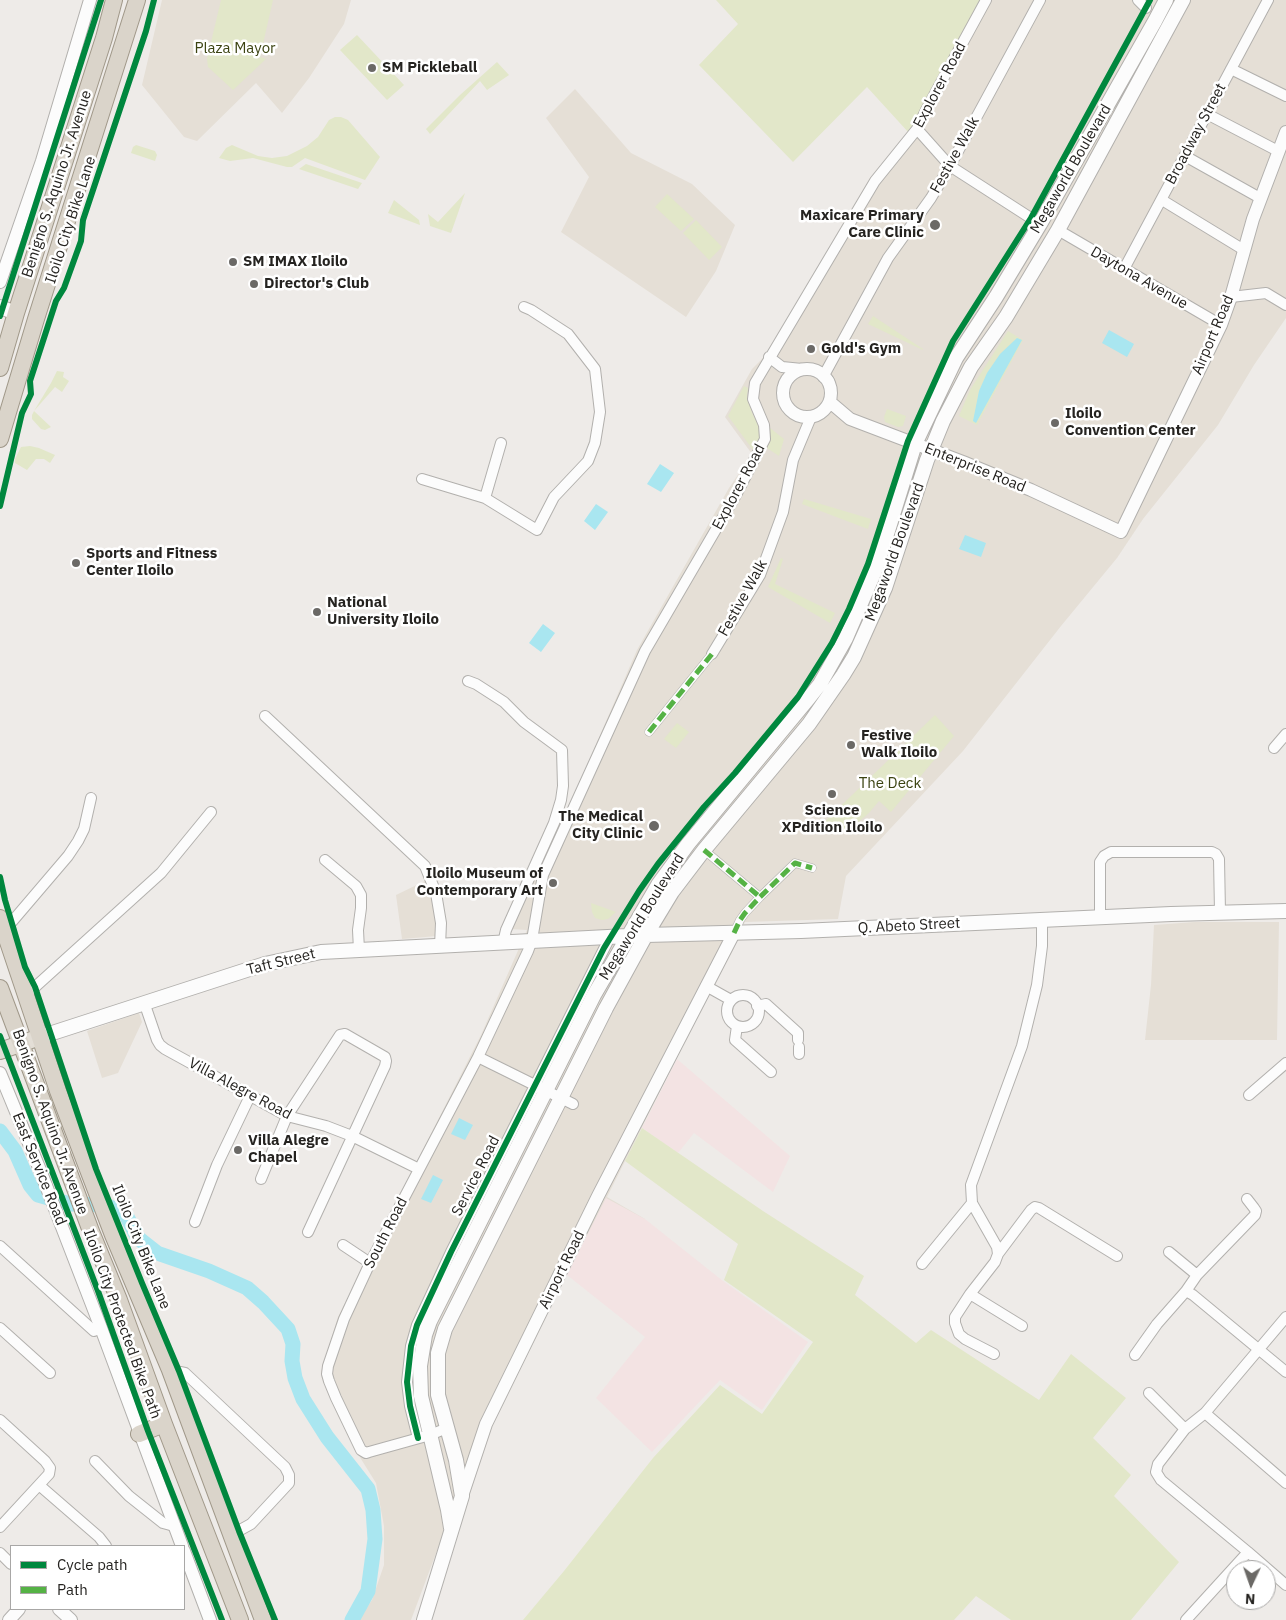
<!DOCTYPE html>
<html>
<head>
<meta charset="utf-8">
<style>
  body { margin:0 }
  #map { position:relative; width:1286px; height:1620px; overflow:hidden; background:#eeebe8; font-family:"IBM Plex Sans",sans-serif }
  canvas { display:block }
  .legend { position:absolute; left:10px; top:1545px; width:175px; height:65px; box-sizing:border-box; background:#fff; border:1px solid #a8a7a6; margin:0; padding:6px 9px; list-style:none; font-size:15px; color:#252320 }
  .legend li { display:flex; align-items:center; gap:10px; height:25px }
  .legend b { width:25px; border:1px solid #a8a7a6 }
  .north { position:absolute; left:1226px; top:1560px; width:50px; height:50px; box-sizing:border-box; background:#fff; border:1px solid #a8a7a6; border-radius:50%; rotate:183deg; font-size:14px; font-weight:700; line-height:20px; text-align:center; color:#252320 }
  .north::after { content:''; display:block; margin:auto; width:18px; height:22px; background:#6b6966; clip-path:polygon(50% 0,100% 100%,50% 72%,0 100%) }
</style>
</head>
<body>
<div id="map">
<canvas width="1286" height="1620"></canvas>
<ul class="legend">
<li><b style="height:6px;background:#00873e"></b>Cycle path</li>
<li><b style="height:6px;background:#55b245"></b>Path</li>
</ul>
<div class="north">N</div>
</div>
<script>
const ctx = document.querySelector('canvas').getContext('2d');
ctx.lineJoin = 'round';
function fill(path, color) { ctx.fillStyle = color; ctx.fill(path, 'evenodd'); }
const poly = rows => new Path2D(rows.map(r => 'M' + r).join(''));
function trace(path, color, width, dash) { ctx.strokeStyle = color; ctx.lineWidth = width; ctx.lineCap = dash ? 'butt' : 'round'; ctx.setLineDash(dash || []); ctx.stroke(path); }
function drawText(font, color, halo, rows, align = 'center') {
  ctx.font = font + ' "IBM Plex Sans",sans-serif'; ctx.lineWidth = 5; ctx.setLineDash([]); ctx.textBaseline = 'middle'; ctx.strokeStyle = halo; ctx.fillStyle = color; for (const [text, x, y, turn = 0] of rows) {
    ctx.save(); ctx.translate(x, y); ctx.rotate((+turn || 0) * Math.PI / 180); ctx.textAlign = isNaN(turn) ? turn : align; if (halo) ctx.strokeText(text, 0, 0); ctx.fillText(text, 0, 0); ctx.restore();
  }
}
const built = poly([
  [162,0,351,0,344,24,309,78,282,113,256,83,197,141,184,137,142,85],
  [981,0,1286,0,1286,318,1254,365,1218,425,1143,519,1117,558,1061,626,963,751,846,876,838,919,745,922,607,1197,645,1219,627,1253,586,1236,485,1440,444,1532,411,1620,358,1620,372,1600,384,1565,384,1526,376,1483,361,1459,338,1416,321,1372,338,1317,481,1035,527,930,510,929,571,802,637,650,729,488,752,454,725,417,752,369,768,353,913,128],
  [575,89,631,153,692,184,735,225,716,271,686,317,561,232,589,177,546,118],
  [427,880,433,896,437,936,402,939,396,895],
  [1195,922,1279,922,1277,1040,1145,1040,1151,985,1154,925],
  [139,1013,142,1022,118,1073,102,1078,87,1031]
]);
const industrial = poly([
  [677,1059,790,1156,773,1192,694,1133,678,1153,642,1128],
  [606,1198,645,1219,723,1281,808,1342,762,1410,720,1380,652,1452,596,1398,645,1337,567,1275]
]);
const green = poly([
  [221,0,273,0,260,57,266,59,233,90,208,67,207,59],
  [716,0,981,0,909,133,867,87,793,162,699,65,738,24],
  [357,35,404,85,387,100,340,50],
  [497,62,509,75,487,90,480,81,430,134,426,129,460,95],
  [335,117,341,117,348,120,380,157,365,180,305,158,292,167,287,167,253,158,230,161,219,158,226,148,232,145,258,156,272,158,287,156,307,146,318,137,329,120],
  [136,145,155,151,157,155,155,161,131,153,133,147],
  [306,164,362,183,358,189,299,169],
  [465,193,451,233,430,226,428,214,438,222],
  [667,194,694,219,681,231,655,207],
  [394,200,419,220,420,225,388,213],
  [696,220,722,247,709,260,683,233],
  [873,316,923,349,923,350,868,324],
  [1008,331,1023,340,977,425,959,416,970,390],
  [57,371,64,372,63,377,69,381,62,392,55,387,34,411,51,427,45,430,41,429,32,419,32,415,34,411,51,383],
  [744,386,748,388,747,397,752,413,759,426,759,440,753,450,728,416],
  [887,409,906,416,903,426,898,427,885,422,884,417],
  [770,428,784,439,779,456,767,448,770,435],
  [30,446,39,448,55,455,50,463,44,459,36,459,27,470,15,463,15,459,21,447],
  [804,499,871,519,868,529,802,504],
  [781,558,783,559,775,584,835,613,830,623,768,587],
  [935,715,954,736,891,812,879,801,869,813,849,830,835,834,824,831,821,828,822,824],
  [677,723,689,732,676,748,664,739],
  [591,903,616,912,608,919,602,920,595,918,592,912],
  [642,1128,763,1211,864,1276,855,1295,916,1343,931,1330,1039,1400,1071,1354,1126,1398,1093,1438,1131,1475,1114,1496,1179,1562,1131,1620,1011,1620,976,1596,954,1620,523,1620,564,1571,653,1458,720,1385,762,1414,813,1342,724,1280,738,1244,625,1161]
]);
const water = poly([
  [1109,330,1134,344,1127,357,1102,343],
  [1017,338,1022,340,976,423,973,421,979,391,987,373,1000,354],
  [660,464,674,473,661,492,647,484],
  [596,504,608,512,595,530,584,521],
  [965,535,986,543,981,557,959,549],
  [543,624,555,633,541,652,529,643],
  [459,1118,473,1125,465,1140,451,1134],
  [433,1175,443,1180,431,1203,421,1199]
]);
const river = poly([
  [0,1131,15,1151,30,1185,38,1195,70,1204,105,1205,119,1211,126,1215,138,1238,157,1253,209,1271,247,1288,263,1302,288,1329,293,1344,292,1361,295,1378,303,1399,327,1437,368,1489,373,1510,375,1539,368,1591,352,1620]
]);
const pedestrian = poly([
  [649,732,712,654],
  [704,850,760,897],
  [734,933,740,920,745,913,760,897,795,863,812,868]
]);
const minor = poly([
  [1138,0,1146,8],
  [1231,69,1286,96],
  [1207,114,1278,151],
  [917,129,950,166,1040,224],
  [1185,156,1260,198],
  [1162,200,1244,250],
  [1058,230,1221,325],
  [1124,269,1268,0],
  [1231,297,1266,293,1286,305],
  [769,357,782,367,802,369],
  [829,381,823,377,888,258,931,198,950,166,1040,0],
  [422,479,485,498,537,530,554,497,588,461,595,443,600,412,595,369,568,334,531,310,524,307],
  [485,498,501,443],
  [712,654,760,575,783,512,793,460,811,417],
  [468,681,476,684,504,702,524,722,562,750,563,786,561,800,554,823,506,930,503,943],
  [265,716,425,866,436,893,441,923,440,946],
  [1274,748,1286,734],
  [325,860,356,886,361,895,361,908,358,930,359,950],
  [1100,917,1100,862,1104,856,1111,852,1212,852,1216,854,1219,859,1220,912],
  [4,931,68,856,78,841,84,829,91,798],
  [706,986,731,1000],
  [24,993,35,987,161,873,211,812],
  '727 1011a16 16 0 1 1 32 0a16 16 0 1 1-32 0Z',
  [144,1002,157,1040,160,1045,165,1049,287,1116,326,1126,352,1136,419,1169],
  [757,1006,766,1004,798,1033,798,1040],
  [737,1026,735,1040,771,1072],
  [799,1047,799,1054],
  [478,1057,573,1104],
  [1249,1095,1286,1063],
  [261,1179,287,1116,340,1035,345,1034,385,1057,386,1061,385,1066,308,1232],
  [1247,1199,1254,1208,1256,1211,1255,1215,1197,1275,1186,1291,1193,1295,1286,1372],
  [195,1222,217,1165,250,1096],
  [343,1245,370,1263],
  [0,1246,94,1331,101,1328],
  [1169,1252,1197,1275],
  [998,1254,1031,1210,1035,1207,1039,1208,1117,1256],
  [922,1264,972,1203],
  [970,1294,1022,1326],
  [1286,1317,1205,1413,1185,1429,1158,1464,1156,1472,1161,1480,1248,1552,1286,1585],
  [0,1328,50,1373],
  [994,1354,965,1339,959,1334,955,1323,955,1317,970,1294,995,1262,998,1254,997,1247,972,1203,971,1185,1022,1046,1037,985,1042,946,1042,920],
  [1135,1355,1157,1324,1186,1291],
  [170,1370,185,1373,285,1467,289,1475,289,1483,251,1524,231,1535],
  [1149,1393,1185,1429],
  [1205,1413,1286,1483],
  [0,1420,45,1461,50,1468,49,1474,0,1527],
  [447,1428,430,1435,369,1452,366,1453,361,1450,336,1398,329,1381,327,1374,328,1366,344,1319,370,1263,478,1057,528,951,532,940,543,875,645,651,736,495,765,439,764,425,753,399,755,383,875,181,917,129,926,110,986,0],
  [418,1438,410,1406,407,1382,411,1346,417,1325,451,1252,610,937],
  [95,1461,129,1496,163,1523,174,1526],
  [39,1485,99,1537,106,1546],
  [0,1553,11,1564],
  [1186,1620,1248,1552]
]);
const tertiary = poly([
  [0,282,42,161,90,0],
  '783 393a24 24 0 1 1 48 0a24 24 0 1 1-48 0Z',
  [830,402,850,419,963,462,1031,490,1121,532,1221,325,1231,297,1253,219,1286,132],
  [0,1073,40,1170,101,1328,182,1546],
  [462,1496,486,1424,598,1196,734,933],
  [184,1551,210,1620],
  [59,1609,71,1620],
  [9,1620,19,1609]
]);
const secondary = poly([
  [0,307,16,313],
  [40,1037,265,964,321,952,646,935,801,931,1171,914,1286,911],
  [451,1528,448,1510,421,1396,420,1366,425,1335,430,1321,594,995,658,885,688,844,808,699,820,684,846,638,877,566,915,444,956,358,996,297,1040,224,1155,21,1166,0],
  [424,1620,462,1496,456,1460,438,1395,438,1353,445,1329,606,1008,646,935,672,892,704,850,809,724,843,675,854,657,885,588,927,460,943,421,971,367,1006,317,1058,230,1183,0]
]);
const primary = poly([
  [0,1051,40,1037]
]);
const trunk = poly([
  [0,368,16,313,104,38,114,0],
  [0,439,36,319,137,0],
  [0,918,58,1091,113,1235,170,1370,263,1620],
  [0,988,92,1234,119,1300,164,1424,240,1620],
  [139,1434,164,1424]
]);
const quiet = poly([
  [649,732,712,654],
  [704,850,760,897],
  [734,933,740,920,745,913,760,897,795,863,812,868]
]);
const cycleway = poly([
  [0,316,101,0],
  [0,506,22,413,31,394,30,381,56,301,64,288,81,241,83,220,146,31,154,0],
  [0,877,5,900,25,967,35,987,96,1169,142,1283,179,1371,239,1531,275,1620],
  [0,1036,98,1291,148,1431,222,1620],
  [418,1438,410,1406,407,1382,411,1346,417,1325,451,1252,604,948,639,891,658,864,704,807,735,773,798,697,832,643,849,609,868,564,908,441,953,341,1031,218,1150,0]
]);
const markers = [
  [372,68,5,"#6b6966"],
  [935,225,6,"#6b6966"],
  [233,262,5,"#6b6966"],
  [254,284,5,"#6b6966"],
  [811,349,5,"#6b6966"],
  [1055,423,5,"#6b6966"],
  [76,563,5,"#6b6966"],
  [317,612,5,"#6b6966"],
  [851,745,5,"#6b6966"],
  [832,794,5,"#6b6966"],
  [654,826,6,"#6b6966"],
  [553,883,5,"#6b6966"],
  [238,1150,5,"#6b6966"]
];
const parkNames = [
  ["Plaza Mayor",235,49],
  ["The Deck",890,784]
];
const poiNames = [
  ["SM Pickleball",382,68],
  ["Maxicare Primary",924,216,"right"],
  ["Care Clinic",924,233,"right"],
  ["SM IMAX Iloilo",243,262],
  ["Director's Club",264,284],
  ["Gold's Gym",821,349],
  ["Iloilo",1065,414],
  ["Convention Center",1065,431],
  ["Sports and Fitness",86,554],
  ["Center Iloilo",86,571],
  ["National",327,603],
  ["University Iloilo",327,620],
  ["Festive",861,736],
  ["Walk Iloilo",861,753],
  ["Science",832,811,"center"],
  ["XPdition Iloilo",832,828,"center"],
  ["The Medical",643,817,"right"],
  ["City Clinic",643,834,"right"],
  ["Iloilo Museum of",543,874,"right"],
  ["Contemporary Art",543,891,"right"],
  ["Villa Alegre",248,1141],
  ["Chapel",248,1158]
];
const streetNames = [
  ["Explorer Road",940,85,-62],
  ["Broadway Street",1196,134,-62],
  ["Festive Walk",955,155,-61],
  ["Megaworld Boulevard",1071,169,-60],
  ["Benigno S. Aquino Jr. Avenue",57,184,-72],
  ["Iloilo City Bike Lane",71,220,-72],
  ["Daytona Avenue",1139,278,30],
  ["Airport Road",1213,335,-67],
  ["Enterprise Road",975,468,22],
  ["Explorer Road",739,487,-62],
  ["Megaworld Boulevard",895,552,-70],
  ["Festive Walk",743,598,-61],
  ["Megaworld Boulevard",642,917,-58],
  ["Q. Abeto Street",909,926,-3],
  ["Taft Street",281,962,-14],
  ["Villa Alegre Road",240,1089,28],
  ["Benigno S. Aquino Jr. Avenue",50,1122,70],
  ["East Service Road",39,1169,68],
  ["Service Road",476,1176,-63],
  ["South Road",386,1233,-63],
  ["Iloilo City Bike Lane",141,1247,68],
  ["Airport Road",562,1270,-64],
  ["Iloilo City Protected Bike Path",122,1324,70]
];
fill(built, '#e5dfd6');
fill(industrial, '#f3e3e3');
fill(green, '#e2e7c9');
fill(water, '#a9e6f0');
trace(river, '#a9e6f0', 15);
trace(pedestrian, '#b2b0ad', 9);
trace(minor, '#b2b0ad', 12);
trace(tertiary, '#b2b0ad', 14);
trace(secondary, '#b2b0ad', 16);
trace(primary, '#a09889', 18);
trace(trunk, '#a09889', 18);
trace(pedestrian, '#fcfcfc', 8);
trace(minor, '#fcfcfc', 10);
trace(tertiary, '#fcfcfc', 12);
trace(secondary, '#fcfcfc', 14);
trace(primary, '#e3ded6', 16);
trace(trunk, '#dad4ca', 16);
trace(quiet, '#55b245', 5, [10, 5]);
trace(cycleway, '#00873e', 6);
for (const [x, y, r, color] of markers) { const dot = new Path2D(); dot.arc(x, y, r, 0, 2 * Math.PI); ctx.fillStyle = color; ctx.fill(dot); trace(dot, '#fff', 2); }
drawText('15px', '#3b4311', '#fff', parkNames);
drawText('bold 15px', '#252320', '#fff', poiNames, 'left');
drawText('15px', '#252320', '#fff', streetNames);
</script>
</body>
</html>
